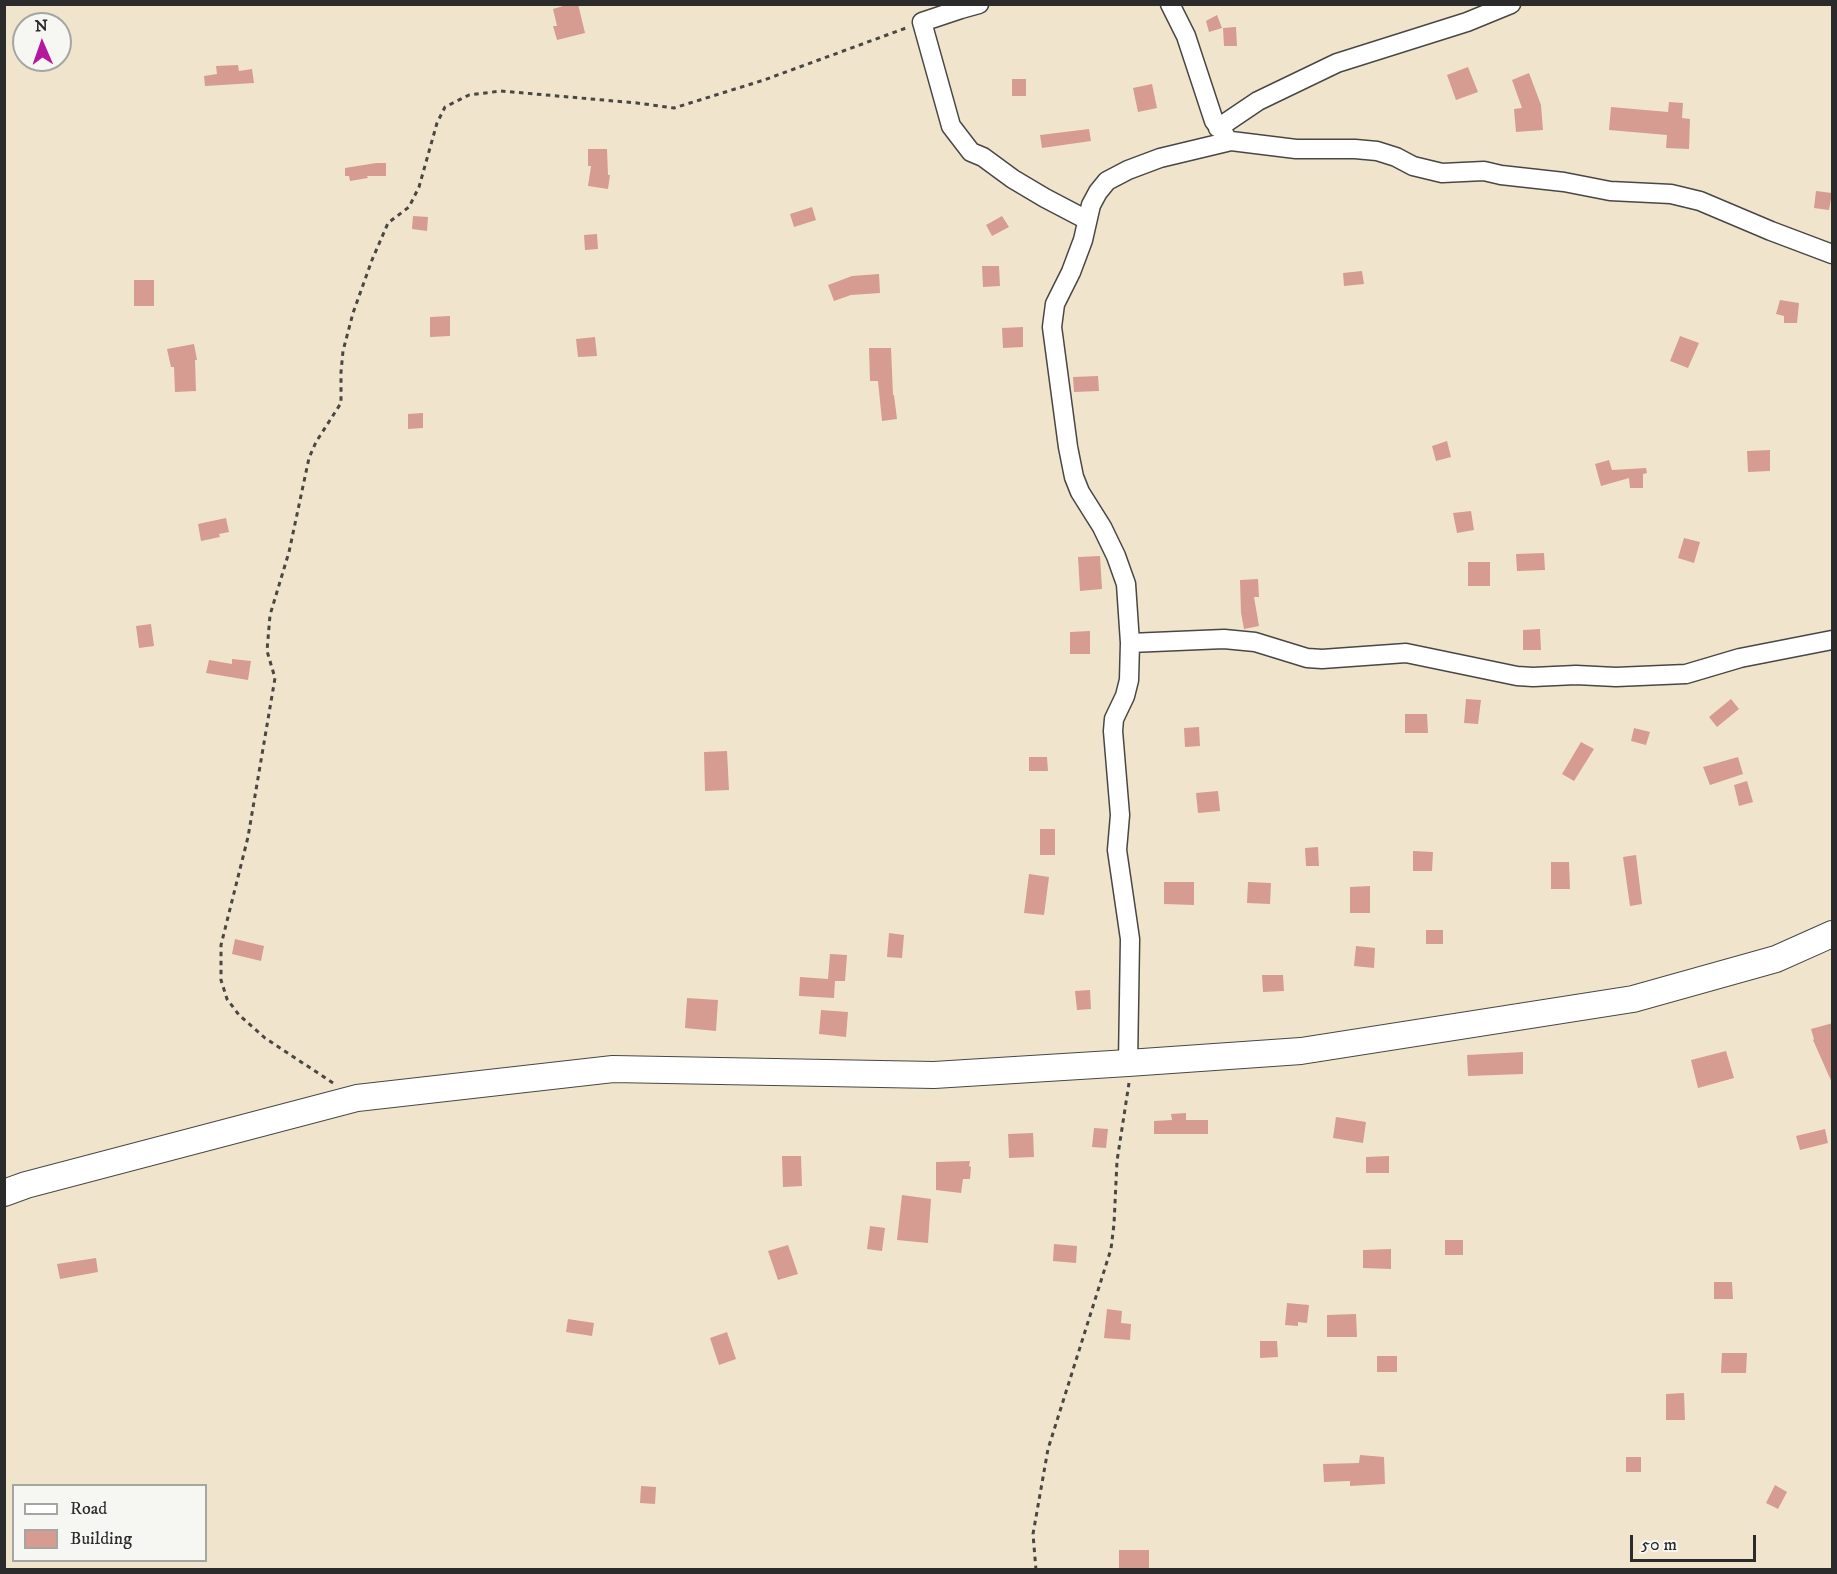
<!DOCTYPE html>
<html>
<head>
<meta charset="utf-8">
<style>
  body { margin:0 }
  #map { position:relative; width:1837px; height:1574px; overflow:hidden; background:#f0e5cc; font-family:"IM FELL DW Pica",serif }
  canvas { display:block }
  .frame { position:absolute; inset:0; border:6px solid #2b2b2b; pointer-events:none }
  .legend { position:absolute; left:12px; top:1484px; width:195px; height:78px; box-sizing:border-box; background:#f6f6f2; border:2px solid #a5a5a2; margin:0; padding:8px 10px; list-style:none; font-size:18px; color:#2b2b2b }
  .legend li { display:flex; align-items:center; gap:12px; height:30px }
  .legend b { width:30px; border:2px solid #a5a5a2 }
  .north { position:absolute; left:12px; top:12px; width:60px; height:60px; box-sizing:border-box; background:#f6f6f2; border:2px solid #a5a5a2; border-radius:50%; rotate:358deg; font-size:16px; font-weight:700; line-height:24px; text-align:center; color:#2b2b2b }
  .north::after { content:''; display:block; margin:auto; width:21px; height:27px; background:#b5179e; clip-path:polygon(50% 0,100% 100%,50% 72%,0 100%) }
  .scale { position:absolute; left:1630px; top:1535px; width:126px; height:27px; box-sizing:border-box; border:3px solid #2b2b2b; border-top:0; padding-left:8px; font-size:18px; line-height:21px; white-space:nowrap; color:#2b2b2b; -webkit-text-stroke:4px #f6f6f2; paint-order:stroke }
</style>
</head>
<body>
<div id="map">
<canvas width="1837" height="1574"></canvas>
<div class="frame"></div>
<ul class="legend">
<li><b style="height:8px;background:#fff"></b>Road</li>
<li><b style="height:16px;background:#d69b91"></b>Building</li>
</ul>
<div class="north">N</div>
<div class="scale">50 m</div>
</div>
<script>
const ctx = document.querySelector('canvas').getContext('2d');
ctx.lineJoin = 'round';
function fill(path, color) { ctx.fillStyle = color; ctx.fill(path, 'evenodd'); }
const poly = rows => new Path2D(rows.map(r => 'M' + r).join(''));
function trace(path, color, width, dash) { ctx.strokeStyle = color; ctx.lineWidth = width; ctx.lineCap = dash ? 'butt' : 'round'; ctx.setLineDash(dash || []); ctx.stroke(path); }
const building = poly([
  [570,4,578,4,585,33,557,40,553,26,557,26,553,9],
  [1217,15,1222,28,1209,32,1206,21],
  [1236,27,1237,46,1224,46,1223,28],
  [238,65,239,71,252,69,254,83,205,86,204,76,217,74,216,66],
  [1468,67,1478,92,1456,100,1447,75],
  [1529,73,1541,105,1543,130,1516,132,1514,109,1522,108,1512,80],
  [1012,79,1026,79,1026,96,1012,96],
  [1152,84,1157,108,1138,112,1133,88],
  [1669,102,1683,103,1682,118,1690,119,1689,149,1666,148,1667,135,1609,130,1611,107,1668,112],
  [1089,129,1091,141,1042,148,1040,135],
  [588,149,607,149,608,175,610,175,608,189,588,186,591,166,588,166],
  [376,163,386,163,386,176,367,176,368,178,350,181,349,176,345,176,345,168],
  [1816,191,1832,193,1829,210,1814,208],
  [812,207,816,220,794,227,790,214],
  [413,216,428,217,427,231,412,229],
  [1002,216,1009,227,992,236,986,225],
  [597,234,598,249,585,250,584,235],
  [982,266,999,266,1000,286,983,287],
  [1362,271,1364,284,1344,286,1343,273],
  [879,274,880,293,851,295,834,301,828,285,852,276],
  [134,280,154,280,154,306,134,306],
  [1780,300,1799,303,1797,323,1784,323,1784,316,1776,314],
  [450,316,450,336,430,337,430,317],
  [1023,327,1023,347,1003,348,1002,328],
  [1680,336,1699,343,1688,368,1670,361],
  [595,337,597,356,578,357,576,339],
  [194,344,197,360,195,360,196,391,175,392,174,367,171,367,167,349],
  [869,348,891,348,893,395,894,395,897,419,882,421,878,381,870,381],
  [1098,376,1099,391,1074,392,1073,377],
  [423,413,423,428,408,429,408,414],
  [1447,441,1451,457,1436,461,1432,446],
  [1770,450,1770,471,1748,472,1747,451],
  [1609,460,1612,470,1646,468,1647,473,1643,474,1643,488,1630,488,1629,478,1601,486,1595,464],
  [1471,511,1474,530,1457,533,1453,513],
  [226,518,229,532,219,534,220,537,201,541,198,524],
  [1684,538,1700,542,1694,563,1678,558],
  [1544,553,1545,570,1517,571,1516,554],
  [1100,556,1102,589,1080,591,1078,557],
  [1468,562,1490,562,1490,586,1468,586],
  [1258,579,1259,597,1254,597,1259,626,1244,629,1241,613,1240,580],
  [151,624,154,646,139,648,136,626],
  [1540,629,1541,650,1523,650,1523,630],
  [1090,631,1090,654,1070,654,1070,632],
  [232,659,251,661,248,680,206,673,209,660,232,664],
  [1466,699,1481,700,1478,724,1464,723],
  [1731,699,1739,709,1717,727,1709,717],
  [1405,714,1427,714,1428,733,1405,733],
  [1199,727,1200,746,1185,747,1184,728],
  [1634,728,1650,732,1646,745,1631,741],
  [1581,742,1594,749,1574,781,1562,774],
  [727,751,729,790,705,791,704,752],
  [1029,757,1047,757,1048,771,1029,771],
  [1738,757,1743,774,1710,785,1703,767],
  [1747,781,1753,802,1739,806,1734,785],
  [1218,791,1220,811,1198,813,1196,793],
  [1040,829,1055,829,1055,855,1040,855],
  [1318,847,1319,866,1306,866,1305,848],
  [1413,851,1433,852,1432,871,1413,871],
  [1636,855,1642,904,1630,906,1623,857],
  [1551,862,1569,862,1570,889,1551,889],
  [1029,874,1049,877,1044,915,1024,913],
  [1164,882,1194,882,1194,905,1164,904],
  [1248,882,1271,883,1270,904,1247,903],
  [1370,886,1370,913,1350,913,1350,887],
  [1426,930,1443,930,1443,944,1426,944],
  [889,933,904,935,902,958,887,957],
  [235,939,264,946,261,961,232,954],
  [1356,946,1375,948,1374,968,1354,966],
  [830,954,847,955,845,981,835,981,834,998,799,996,800,977,828,979],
  [1262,975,1283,975,1284,991,1263,992],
  [1090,990,1091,1009,1077,1010,1075,991],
  [687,998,718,1000,716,1031,685,1028],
  [821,1010,848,1012,846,1037,819,1034],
  [1833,1023,1833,1085,1813,1040,1814,1039,1811,1029],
  [1726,1051,1734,1078,1698,1088,1691,1060],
  [1523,1052,1523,1074,1468,1076,1467,1055],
  [1186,1113,1186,1120,1208,1120,1208,1134,1154,1134,1154,1121,1172,1120,1171,1114],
  [1336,1117,1366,1122,1363,1143,1333,1138],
  [1094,1128,1108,1129,1106,1148,1092,1147],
  [1825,1129,1828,1143,1800,1150,1796,1136],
  [1033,1133,1034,1157,1009,1158,1008,1134],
  [782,1156,801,1156,802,1186,783,1187],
  [1389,1156,1389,1173,1366,1173,1366,1157],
  [970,1161,969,1166,971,1167,970,1179,963,1179,961,1193,936,1190,936,1162],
  [902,1195,931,1199,928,1243,897,1240],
  [870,1226,885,1228,882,1251,867,1249],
  [1445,1240,1463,1240,1463,1255,1445,1255],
  [1054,1244,1077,1246,1076,1263,1053,1261],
  [788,1245,798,1274,778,1280,768,1251],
  [1391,1249,1391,1269,1363,1268,1363,1250],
  [96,1258,98,1272,60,1279,57,1264],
  [1714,1282,1732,1282,1733,1299,1714,1299],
  [1287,1303,1309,1305,1307,1323,1298,1322,1298,1326,1285,1325],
  [1107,1309,1122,1311,1121,1323,1131,1324,1130,1340,1104,1338],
  [1356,1314,1357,1337,1327,1337,1327,1315],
  [568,1319,594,1323,592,1336,566,1332],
  [727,1332,736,1359,719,1365,710,1338],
  [1260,1341,1277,1341,1278,1357,1260,1358],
  [1722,1353,1747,1353,1746,1373,1721,1373],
  [1377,1356,1397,1356,1397,1372,1377,1372],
  [1684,1393,1685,1420,1666,1420,1666,1394],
  [1360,1455,1384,1457,1385,1484,1350,1486,1350,1481,1324,1482,1323,1464,1359,1463],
  [1626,1457,1641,1457,1641,1472,1626,1472],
  [1775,1485,1787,1492,1778,1509,1766,1503],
  [641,1486,656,1487,655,1504,640,1503],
  [1119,1550,1149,1550,1149,1569,1119,1569]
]);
const path = poly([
  [333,1083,265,1038,239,1015,227,999,221,980,221,945,248,837,275,678,267,651,270,615,289,552,309,458,316,442,341,403,341,372,343,351,353,313,372,260,388,223,409,207,419,187,437,123,445,107,469,95,501,91,637,103,674,108,764,80,906,28],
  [1036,1570,1033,1534,1048,1449,1111,1249,1114,1224,1117,1161,1129,1083]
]);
const street = poly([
  [979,4,961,9,922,22,951,126,971,152,983,157,1013,179,1045,198,1087,220],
  [1170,4,1186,36,1214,121,1225,135],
  [1218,128,1258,101,1337,63,1467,22,1511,4],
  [1130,643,1224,639,1255,642,1307,658,1322,659,1406,653,1517,676,1533,677,1576,675,1616,677,1686,674,1740,658,1832,640],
  [1128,1063,1130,939,1117,850,1120,815,1113,731,1114,719,1125,696,1129,680,1130,643,1126,584,1116,556,1102,527,1080,492,1074,477,1068,447,1052,327,1055,304,1071,272,1083,240,1091,205,1098,192,1107,181,1128,170,1160,158,1231,141,1296,149,1355,149,1377,151,1396,157,1413,166,1442,173,1484,171,1501,175,1564,182,1610,191,1671,194,1700,201,1771,231,1832,254]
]);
const secondary = poly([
  [4,1193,26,1185,357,1098,613,1069,934,1075,1128,1063,1301,1051,1633,999,1776,959,1832,934]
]);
fill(building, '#d69b91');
trace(street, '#494743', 21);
trace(secondary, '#494743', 28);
trace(path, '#494743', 3, [4.5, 4.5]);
trace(street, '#fff', 18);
trace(secondary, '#fff', 26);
</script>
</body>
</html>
